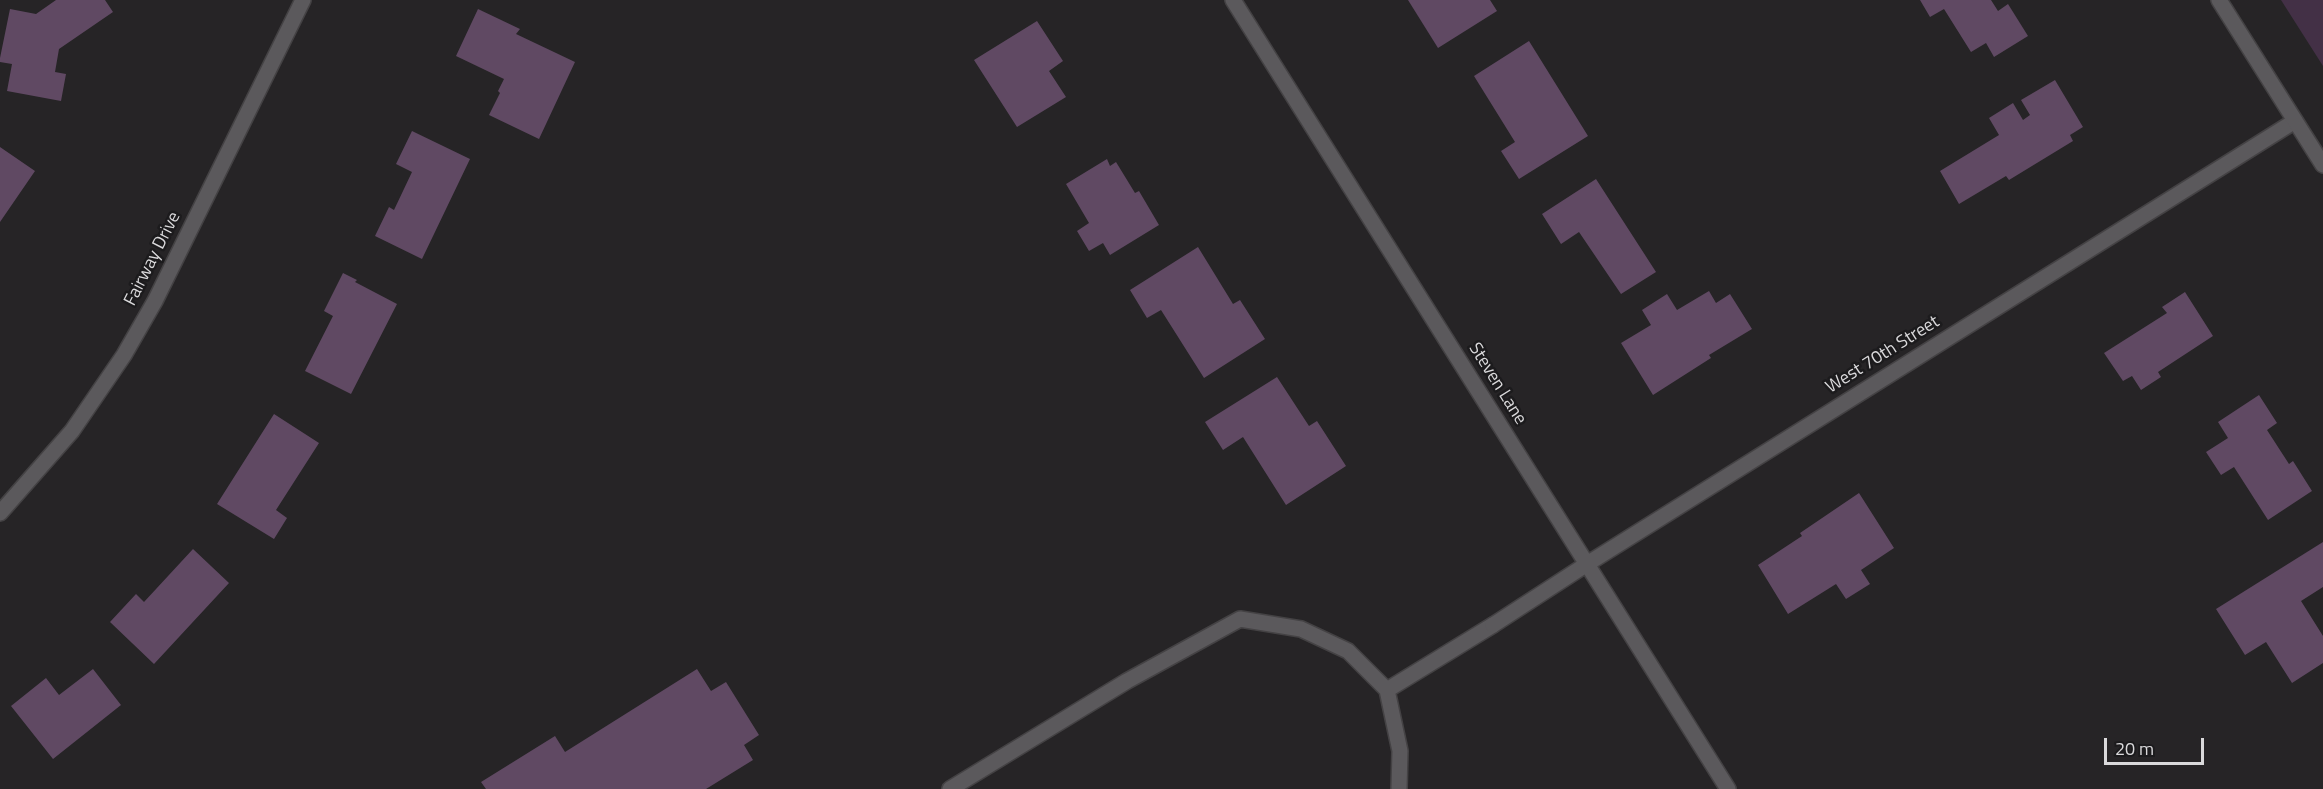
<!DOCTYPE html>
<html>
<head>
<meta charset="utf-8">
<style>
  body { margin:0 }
  #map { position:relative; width:2323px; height:789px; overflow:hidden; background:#262426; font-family:"Titillium Web",sans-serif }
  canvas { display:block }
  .scale { position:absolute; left:2104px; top:738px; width:100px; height:27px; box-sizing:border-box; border:3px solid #dad9db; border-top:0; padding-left:8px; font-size:18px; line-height:21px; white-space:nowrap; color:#dad9db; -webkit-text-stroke:4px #1c1b1d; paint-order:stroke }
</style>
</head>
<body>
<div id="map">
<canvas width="2323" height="789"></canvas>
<div class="scale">20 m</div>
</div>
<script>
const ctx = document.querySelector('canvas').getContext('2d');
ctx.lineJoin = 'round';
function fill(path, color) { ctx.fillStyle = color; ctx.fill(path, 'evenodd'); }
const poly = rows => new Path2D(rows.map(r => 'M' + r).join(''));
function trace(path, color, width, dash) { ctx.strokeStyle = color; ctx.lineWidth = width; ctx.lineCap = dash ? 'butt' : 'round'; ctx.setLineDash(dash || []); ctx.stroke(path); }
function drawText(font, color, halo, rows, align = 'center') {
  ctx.font = font + ' "Titillium Web",sans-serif'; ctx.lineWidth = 5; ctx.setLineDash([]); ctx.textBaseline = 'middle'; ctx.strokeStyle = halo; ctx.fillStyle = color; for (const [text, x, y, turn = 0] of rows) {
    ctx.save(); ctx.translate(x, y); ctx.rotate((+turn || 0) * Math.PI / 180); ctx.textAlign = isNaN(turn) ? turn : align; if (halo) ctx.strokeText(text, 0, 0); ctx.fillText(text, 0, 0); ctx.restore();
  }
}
const green = poly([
  [2281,0,2323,0,2323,66]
]);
const building = poly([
  [56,0,105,0,113,12,59,49,55,72,66,74,61,101,7,91,12,64,0,62,0,58,10,9,36,14],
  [1408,0,1490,0,1497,11,1438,48],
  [1920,0,1991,0,1998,11,2008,4,2028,36,1994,57,1986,43,1971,52,1944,9,1930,17],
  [478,9,520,29,516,34,575,62,539,139,489,115,500,93,498,91,504,79,456,56],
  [1037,21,1063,61,1049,71,1066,97,1017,127,974,60],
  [1529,41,1588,136,1519,179,1501,151,1515,142,1474,76],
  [2055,80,2083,127,2070,135,2073,141,2009,180,2006,176,1959,204,1940,171,1999,135,1989,118,2013,103,2023,120,2030,115,2021,100],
  [412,131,470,159,422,259,375,236,389,207,394,210,412,172,396,164],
  [0,147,35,171,0,222],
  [1107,159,1110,166,1116,162,1135,193,1139,191,1159,225,1110,255,1103,243,1089,251,1077,231,1089,223,1066,184],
  [1596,179,1656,272,1621,294,1579,232,1561,244,1542,214],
  [1198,247,1233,304,1240,300,1265,339,1204,378,1161,310,1147,318,1130,290],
  [343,273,357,280,355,282,397,304,351,394,305,371,333,316,324,311],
  [1709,291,1716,303,1730,294,1752,329,1709,355,1711,358,1653,395,1621,343,1651,325,1642,310,1667,294,1677,310],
  [2185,292,2213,336,2158,372,2161,377,2141,390,2132,376,2123,381,2104,353,2167,313,2162,307],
  [1277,377,1309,426,1317,421,1346,466,1286,505,1243,437,1223,450,1205,422],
  [2259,395,2277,423,2267,430,2289,464,2293,461,2312,491,2268,520,2234,467,2221,475,2206,452,2228,438,2218,422],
  [274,414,319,443,276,510,287,518,274,539,217,504],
  [1859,493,1894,548,1861,570,1870,584,1846,599,1836,584,1788,614,1758,565,1802,536,1800,533],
  [2323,542,2323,587,2301,601,2323,636,2323,663,2292,683,2266,642,2245,655,2216,609],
  [193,549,229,583,154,664,110,622,136,594,144,602],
  [93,669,121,705,53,759,11,706,46,678,59,695],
  [697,669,711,691,726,682,759,735,744,745,753,760,706,789,486,789,481,782,555,736,565,752]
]);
const lane = poly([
  [1387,690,1493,625],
  [950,789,1127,681,1240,619,1301,629,1348,651,1387,690,1400,751,1399,789]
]);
const street = poly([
  [1233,0,1728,789],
  [0,513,72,431,124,355,155,301,303,0],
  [1493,625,1587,564,2295,121]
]);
const secondary = poly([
  [2219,0,2323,165]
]);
const streetNames = [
  ["Fairway Drive",153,259,-63],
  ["West 70th Street",1883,355,-32],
  ["Steven Lane",1497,384,58]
];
fill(green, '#433046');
fill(building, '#604963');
trace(lane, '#444244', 18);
trace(street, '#444244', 18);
trace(secondary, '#444244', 18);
trace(lane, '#5b595c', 15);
trace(street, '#5b595c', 15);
trace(secondary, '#5b595c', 15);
drawText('18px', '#dad9db', '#1c1b1d', streetNames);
</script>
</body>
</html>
